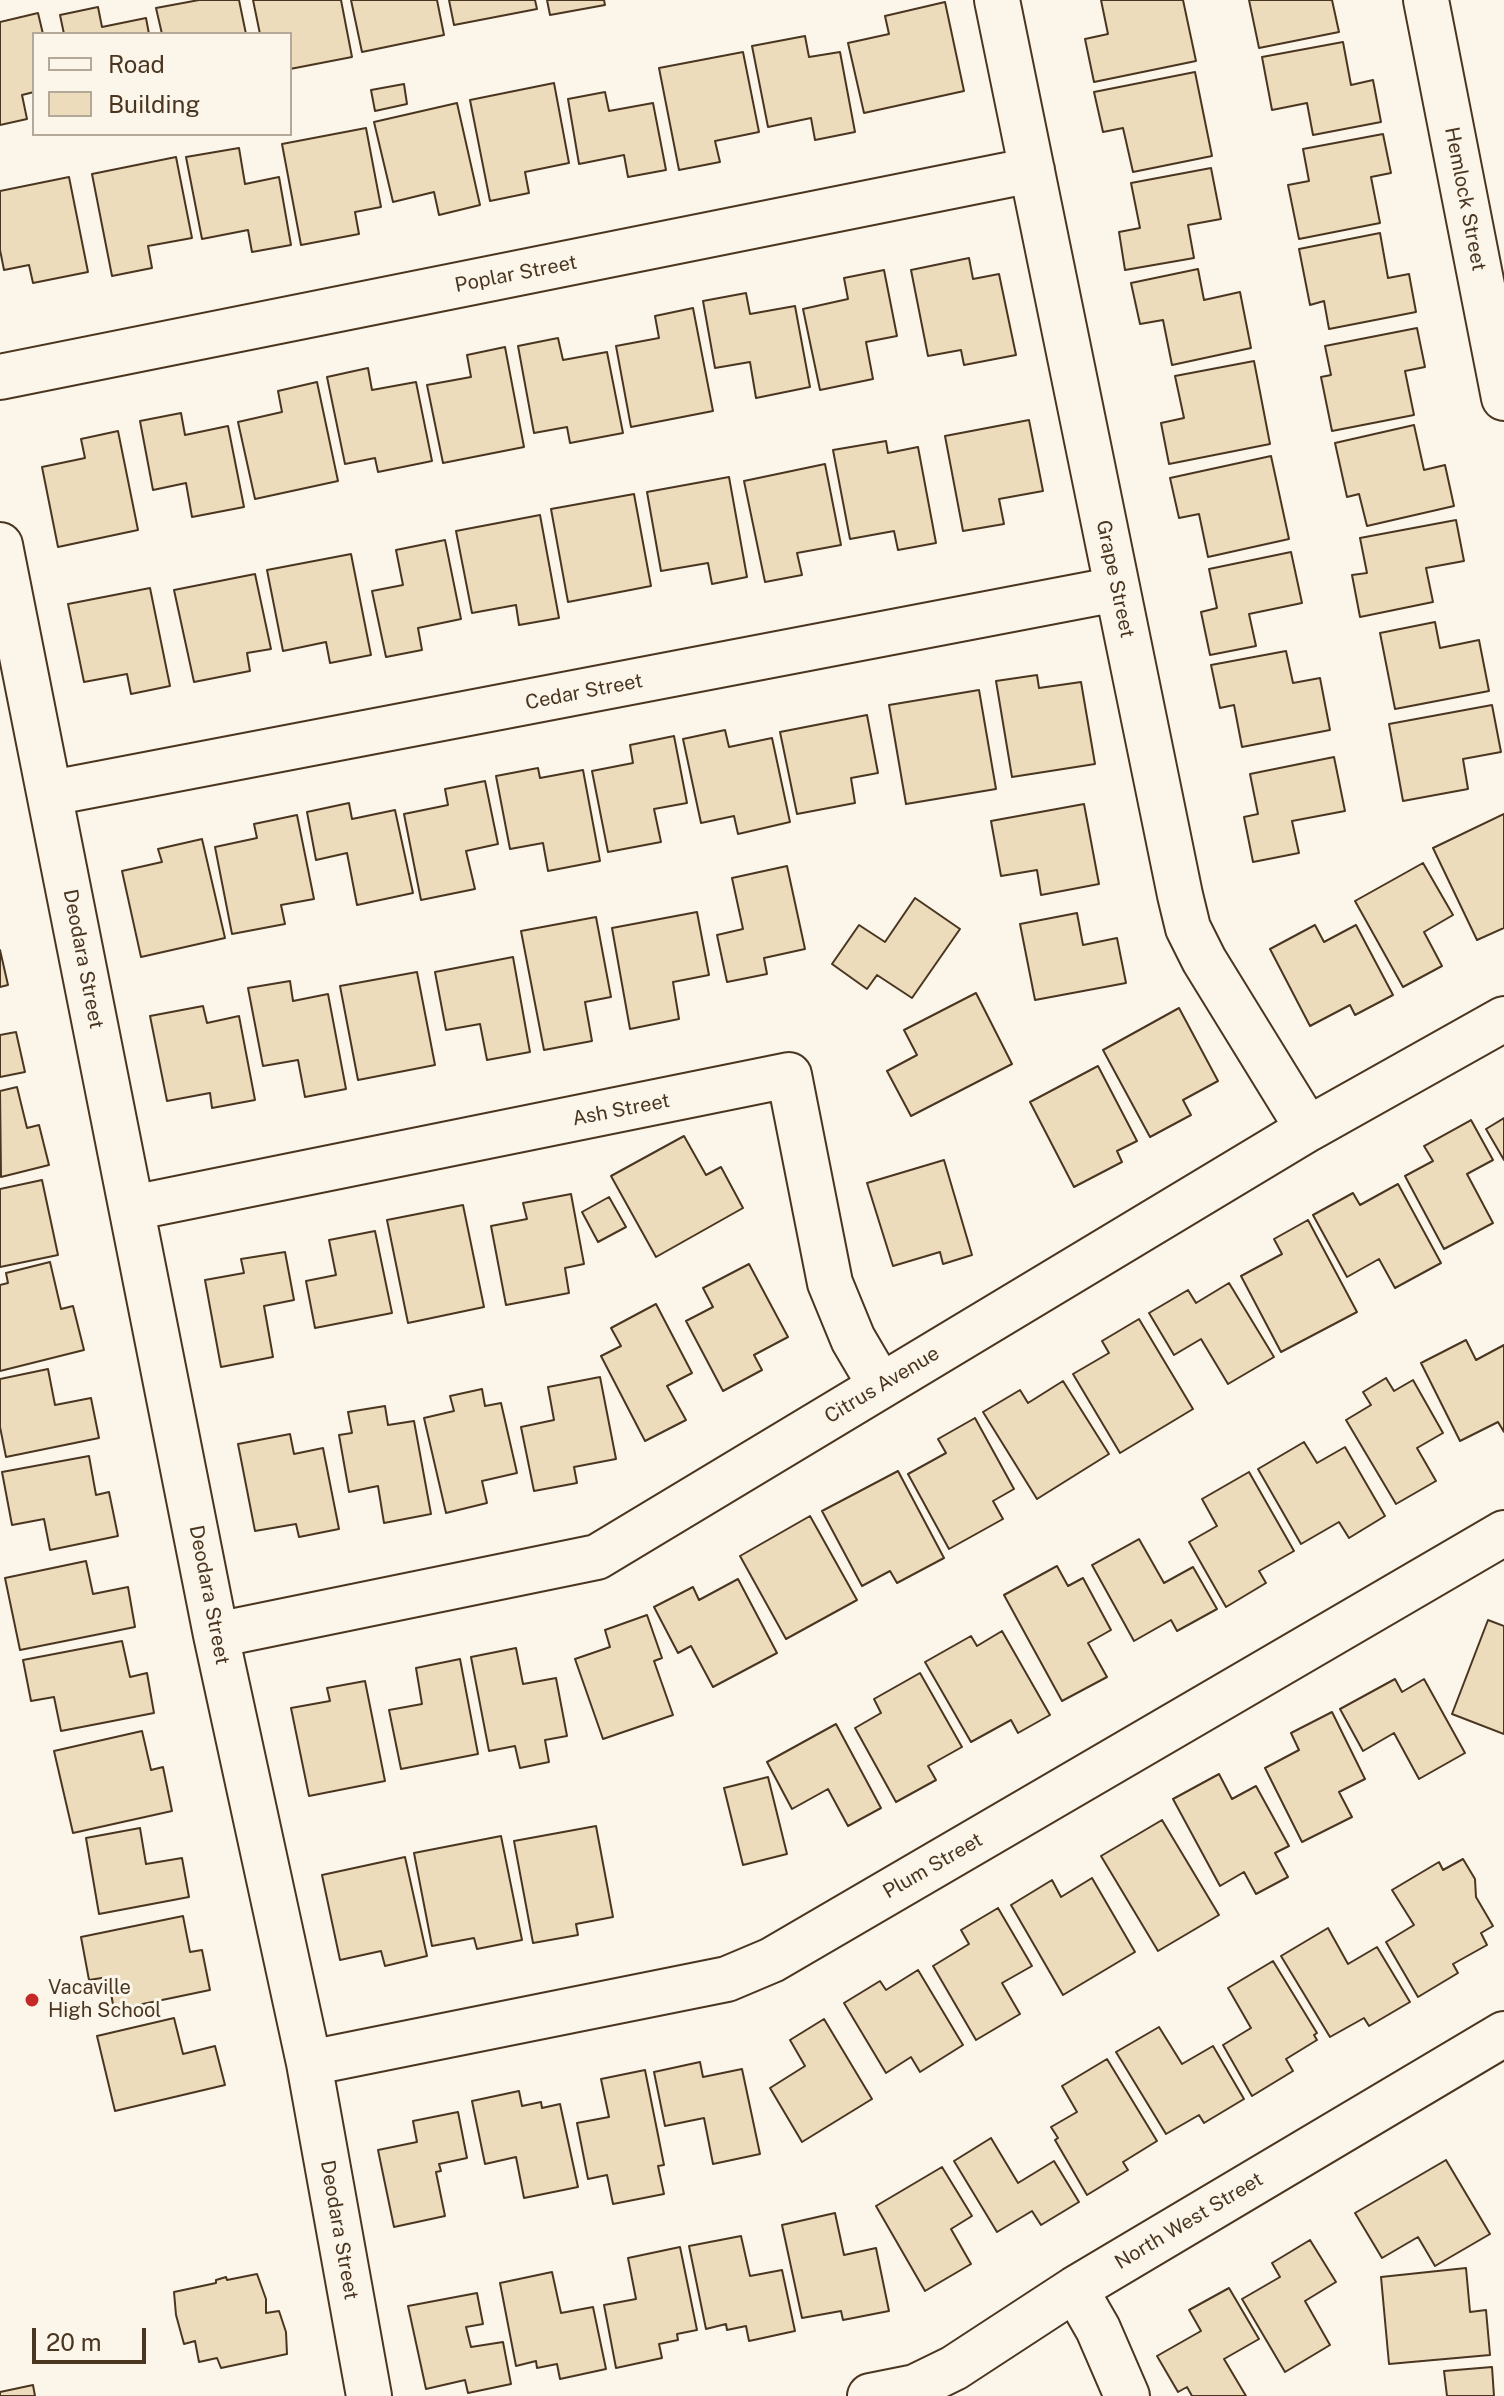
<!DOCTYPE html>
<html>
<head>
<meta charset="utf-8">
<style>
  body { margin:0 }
  #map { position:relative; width:1504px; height:2396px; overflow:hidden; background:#fbf6e9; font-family:"Public Sans",sans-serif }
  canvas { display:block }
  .legend { position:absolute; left:32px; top:32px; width:260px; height:104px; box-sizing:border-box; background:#fbf6e9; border:2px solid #b4a999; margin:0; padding:10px 14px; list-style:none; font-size:24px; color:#4a3520 }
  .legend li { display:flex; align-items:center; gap:16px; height:40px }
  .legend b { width:40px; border:2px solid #b4a999 }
  .scale { position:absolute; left:32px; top:2328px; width:114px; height:36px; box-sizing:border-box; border:4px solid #4a3520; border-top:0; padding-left:10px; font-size:24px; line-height:28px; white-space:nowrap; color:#4a3520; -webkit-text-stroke:6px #fbf6e9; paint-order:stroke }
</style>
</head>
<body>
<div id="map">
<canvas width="1504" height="2396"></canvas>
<ul class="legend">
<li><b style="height:10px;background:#fbf6e9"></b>Road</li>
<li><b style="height:22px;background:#ecdcbc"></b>Building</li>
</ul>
<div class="scale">20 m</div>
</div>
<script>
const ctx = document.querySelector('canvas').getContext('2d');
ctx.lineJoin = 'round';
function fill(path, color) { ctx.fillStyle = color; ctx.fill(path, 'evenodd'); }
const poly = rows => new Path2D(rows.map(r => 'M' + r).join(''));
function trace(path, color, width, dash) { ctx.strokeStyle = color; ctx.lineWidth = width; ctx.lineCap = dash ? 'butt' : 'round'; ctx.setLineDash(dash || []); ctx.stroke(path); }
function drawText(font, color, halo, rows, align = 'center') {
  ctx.font = font + ' "Public Sans",sans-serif'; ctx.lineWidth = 6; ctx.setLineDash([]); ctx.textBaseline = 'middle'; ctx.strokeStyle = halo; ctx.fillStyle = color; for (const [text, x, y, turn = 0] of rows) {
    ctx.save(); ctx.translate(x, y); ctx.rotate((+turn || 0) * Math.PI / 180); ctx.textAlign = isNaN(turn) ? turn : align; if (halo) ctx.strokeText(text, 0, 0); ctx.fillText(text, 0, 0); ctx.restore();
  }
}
const building = poly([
  [199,0,239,0,246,34,162,34,156,8,199,0],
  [253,0,341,0,352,57,290,69,290,34,260,34,253,0],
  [351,0,437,0,444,35,362,52,351,0],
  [449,0,535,0,537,9,454,25,449,0],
  [547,0,604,0,605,5,550,15,547,0],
  [1101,0,1183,0,1196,61,1094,82,1085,39,1108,34,1101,0],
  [1249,0,1332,0,1339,32,1259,48,1249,0],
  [945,2,964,91,864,113,848,43,889,34,885,16,945,2],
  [98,7,102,27,146,18,149,34,64,34,60,15,98,7],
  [38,13,43,34,34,34,34,92,22,95,27,119,0,125,0,22,38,13],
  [805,36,809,57,840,52,855,132,815,140,811,118,768,127,752,46,805,36],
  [1343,42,1351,85,1373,80,1381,122,1313,135,1307,103,1272,110,1262,57,1343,42],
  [743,52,759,132,715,141,720,162,679,170,659,68,743,52],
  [1195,72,1212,156,1133,172,1123,128,1103,132,1094,92,1195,72],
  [554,83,569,163,525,172,529,193,490,201,470,100,554,83],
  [404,84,407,104,375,111,371,90,404,84],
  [605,92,609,111,653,103,666,170,628,177,624,155,579,164,568,99,605,92],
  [457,103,480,205,439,215,434,192,393,202,374,122,457,103],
  [366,128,381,207,355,212,359,234,301,245,282,144,366,128],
  [1383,134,1391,173,1371,177,1380,223,1299,239,1288,185,1309,181,1303,149,1383,134],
  [239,148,245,184,279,177,291,245,252,252,248,230,202,239,186,157,239,148],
  [176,157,192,238,148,246,152,268,112,276,92,174,176,157],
  [1211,168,1221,219,1188,225,1194,258,1125,270,1119,232,1140,228,1131,183,1211,168],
  [69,177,88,272,33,283,29,265,4,270,0,250,0,191,69,177],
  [1380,233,1388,278,1409,274,1416,312,1329,329,1324,301,1310,305,1299,249,1380,233],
  [969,258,973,279,999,274,1016,355,964,365,961,350,928,356,911,270,969,258],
  [1198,269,1204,300,1240,292,1251,348,1172,365,1163,320,1140,324,1131,283,1198,269],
  [884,270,897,336,866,342,873,379,820,390,803,309,848,299,844,278,884,270],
  [746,293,750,314,795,306,810,387,756,398,750,362,715,368,703,301,746,293],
  [693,308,713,411,631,427,616,346,659,338,655,316,693,308],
  [1417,328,1425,367,1405,371,1414,415,1332,431,1321,377,1331,375,1325,346,1417,328],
  [558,338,563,360,607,352,623,433,570,443,567,427,534,433,518,346,558,338],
  [505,347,524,447,443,463,427,385,471,377,467,355,505,347],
  [1254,361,1270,444,1169,464,1161,423,1184,418,1175,376,1254,361],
  [368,368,372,390,416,382,432,461,378,472,375,458,345,464,327,377,368,368],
  [317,382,338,481,255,499,238,422,282,412,278,391,317,382],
  [181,413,185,435,228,426,244,507,192,517,186,483,153,490,140,421,181,413],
  [1029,420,1043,491,999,499,1004,524,963,531,945,436,1029,420],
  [1414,425,1424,470,1445,465,1454,506,1367,526,1359,494,1347,497,1335,443,1414,425],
  [118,431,138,530,58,547,42,467,85,458,81,439,118,431],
  [886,441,888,453,918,447,936,543,898,550,894,531,850,539,833,450,886,441],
  [1271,456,1289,539,1208,557,1199,514,1179,518,1170,478,1271,456],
  [825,464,841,545,797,553,802,575,765,582,744,481,825,464],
  [729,477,747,577,712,584,708,563,661,571,647,492,729,477],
  [634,494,651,586,568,602,551,509,634,494],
  [540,515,559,618,519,625,516,605,472,613,456,531,540,515],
  [1456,520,1464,561,1426,568,1433,602,1360,617,1352,575,1367,573,1360,538,1456,520],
  [445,540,461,619,418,628,422,650,386,657,372,591,403,585,396,550,445,540],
  [1291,552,1302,603,1249,614,1256,646,1210,655,1201,612,1217,608,1209,569,1291,552],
  [351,554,371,655,330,663,326,642,283,651,267,570,351,554],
  [255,574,271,649,247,653,250,671,194,682,174,590,255,574],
  [150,588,170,686,131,694,127,674,84,682,68,604,150,588],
  [1435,622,1440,648,1479,640,1489,691,1395,709,1380,633,1435,622],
  [1286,651,1293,683,1320,678,1330,730,1242,747,1234,705,1220,708,1211,665,1286,651],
  [1037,675,1039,688,1081,682,1095,764,1012,777,996,681,1037,675],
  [979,690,996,789,906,804,889,705,979,690],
  [1492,705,1501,752,1463,759,1468,789,1403,801,1389,724,1492,705],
  [867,715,878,773,851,778,855,803,797,814,780,732,867,715],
  [725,730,729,747,772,738,790,822,738,834,734,816,701,823,683,739,725,730],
  [674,736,687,803,654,809,661,842,608,852,592,771,633,763,630,745,674,736],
  [1334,757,1345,811,1292,821,1299,853,1253,862,1244,817,1258,814,1250,774,1334,757],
  [538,768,540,778,583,770,600,861,548,871,543,843,510,849,496,776,538,768],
  [485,781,498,844,466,851,475,889,421,900,404,814,448,805,445,789,485,781],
  [349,803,352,819,395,810,413,893,357,905,347,853,316,860,307,812,349,803],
  [1084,804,1099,884,1041,895,1037,870,1001,876,991,821,1084,804],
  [1504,814,1504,928,1477,940,1433,848,1504,814],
  [297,815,314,899,281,905,285,924,232,934,215,847,257,838,254,824,297,815],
  [202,839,225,938,141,957,122,871,162,862,158,849,202,839],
  [1423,863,1453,915,1424,932,1442,966,1403,987,1355,901,1423,863],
  [787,866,805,949,764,958,767,974,727,982,717,935,743,929,732,878,787,866],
  [915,898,960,929,912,998,877,975,867,989,832,964,859,925,885,942,915,898],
  [697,912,709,975,673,982,679,1019,630,1029,612,928,697,912],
  [1077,913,1083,945,1117,938,1126,983,1035,1000,1020,924,1077,913],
  [596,917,611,997,585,1002,592,1041,544,1050,521,931,596,917],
  [1315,925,1324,942,1356,925,1393,995,1355,1015,1350,1005,1310,1026,1270,949,1315,925],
  [0,950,8,985,0,987,0,950],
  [513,957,530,1052,487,1060,480,1024,446,1030,435,972,513,957],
  [417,972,435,1065,358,1080,340,986,417,972],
  [290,981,293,1001,328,994,346,1089,305,1097,298,1060,263,1066,248,988,290,981],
  [976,993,1012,1064,911,1116,887,1071,917,1055,904,1030,976,993],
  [203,1006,207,1023,239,1016,255,1100,212,1108,210,1093,167,1101,150,1016,203,1006],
  [1179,1008,1218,1081,1183,1100,1191,1115,1150,1137,1103,1050,1179,1008],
  [16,1032,25,1072,0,1077,0,1035,16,1032],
  [1098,1066,1137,1141,1117,1151,1122,1162,1074,1187,1030,1102,1098,1066],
  [17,1087,27,1128,39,1125,49,1165,1,1177,0,1091,17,1087],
  [1504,1118,1504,1160,1486,1129,1504,1118],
  [1471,1120,1493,1160,1467,1174,1493,1223,1444,1249,1405,1176,1433,1161,1424,1146,1471,1120],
  [684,1136,706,1175,721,1167,743,1208,656,1257,611,1176,684,1136],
  [944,1160,972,1255,943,1264,940,1252,893,1266,867,1183,944,1160],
  [42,1180,58,1255,0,1267,0,1189,42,1180],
  [1398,1184,1441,1263,1395,1288,1379,1259,1347,1277,1313,1215,1353,1193,1360,1205,1398,1184],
  [571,1194,584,1264,565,1268,569,1293,506,1305,491,1226,527,1219,523,1203,571,1194],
  [609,1197,626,1227,598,1242,582,1212,609,1197],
  [463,1205,484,1307,408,1323,387,1220,463,1205],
  [1308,1220,1357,1312,1281,1352,1241,1276,1282,1254,1274,1239,1308,1220],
  [375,1231,392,1313,315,1328,306,1281,336,1275,329,1240,375,1231],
  [285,1252,294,1300,264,1306,273,1357,221,1367,205,1280,244,1273,241,1259,285,1252],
  [50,1262,61,1309,73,1306,84,1350,0,1371,0,1285,8,1283,6,1273,50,1262],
  [749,1264,788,1337,754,1355,762,1370,723,1391,686,1321,713,1307,703,1288,749,1264],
  [1229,1283,1274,1357,1228,1384,1201,1339,1174,1355,1149,1313,1188,1290,1196,1303,1229,1283],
  [656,1304,692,1373,667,1386,686,1420,645,1441,601,1356,621,1346,611,1328,656,1304],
  [1139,1319,1193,1409,1120,1453,1073,1374,1109,1353,1102,1341,1139,1319],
  [1466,1340,1476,1360,1504,1345,1504,1432,1498,1422,1460,1441,1421,1363,1466,1340],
  [48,1369,55,1405,91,1398,99,1438,6,1457,0,1427,0,1379,48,1369],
  [600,1377,616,1459,574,1467,577,1483,534,1491,521,1427,554,1420,548,1387,600,1377],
  [1386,1378,1394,1391,1413,1380,1443,1433,1417,1448,1436,1481,1396,1504,1346,1420,1371,1405,1363,1392,1386,1378],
  [1063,1381,1109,1454,1037,1499,983,1412,1020,1390,1028,1403,1063,1381],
  [482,1389,485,1406,501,1403,517,1473,482,1481,487,1503,446,1513,424,1418,454,1411,450,1396,482,1389],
  [385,1406,388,1425,414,1421,431,1514,384,1523,378,1486,349,1492,339,1435,352,1433,348,1412,385,1406],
  [975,1418,1014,1489,993,1501,1003,1519,949,1549,908,1474,946,1453,938,1439,975,1418],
  [290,1434,294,1454,323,1448,339,1529,299,1537,296,1524,255,1531,238,1444,290,1434],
  [1304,1442,1317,1463,1345,1447,1385,1516,1349,1538,1339,1522,1301,1544,1258,1469,1304,1442],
  [89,1456,96,1495,109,1492,118,1536,50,1550,44,1519,12,1525,2,1472,89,1456],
  [898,1471,944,1558,897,1583,890,1571,862,1586,822,1511,898,1471],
  [1249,1472,1294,1551,1259,1571,1266,1583,1226,1607,1189,1542,1217,1526,1202,1499,1249,1472],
  [810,1516,857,1600,786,1639,740,1556,810,1516],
  [1139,1539,1164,1583,1193,1567,1217,1609,1177,1631,1171,1620,1134,1641,1092,1565,1139,1539],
  [86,1561,93,1594,128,1587,135,1627,20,1650,5,1578,86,1561],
  [1057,1566,1068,1586,1083,1578,1111,1630,1088,1643,1107,1677,1062,1701,1004,1595,1057,1566],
  [738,1579,777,1653,713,1687,691,1646,678,1653,654,1607,693,1587,699,1600,738,1579],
  [647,1615,662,1658,654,1661,673,1715,603,1739,575,1659,610,1647,605,1630,647,1615],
  [1488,1620,1504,1626,1504,1734,1452,1714,1488,1620],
  [1002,1631,1050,1715,1018,1733,1011,1720,971,1742,925,1662,971,1636,977,1646,1002,1631],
  [122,1641,130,1677,147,1673,154,1713,61,1731,54,1697,31,1701,23,1660,122,1641],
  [516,1648,523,1684,556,1678,567,1736,545,1740,549,1762,520,1768,515,1746,489,1751,471,1657,516,1648],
  [460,1659,478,1754,401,1769,389,1710,422,1704,416,1668,460,1659],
  [920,1673,962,1747,928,1766,936,1780,896,1802,855,1728,881,1713,874,1699,920,1673],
  [1395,1679,1402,1692,1424,1679,1465,1753,1419,1779,1394,1733,1363,1751,1340,1709,1395,1679],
  [365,1681,385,1781,309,1796,291,1708,330,1701,327,1688,365,1681],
  [1332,1712,1365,1779,1339,1792,1352,1817,1302,1842,1265,1768,1299,1750,1291,1733,1332,1712],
  [836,1724,881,1808,848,1826,828,1789,792,1809,767,1762,836,1724],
  [142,1731,151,1770,163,1767,172,1811,73,1833,54,1751,142,1731],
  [1219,1774,1232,1799,1256,1786,1289,1846,1275,1853,1288,1877,1256,1894,1244,1872,1220,1886,1173,1799,1219,1774],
  [768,1777,787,1854,743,1865,724,1788,768,1777],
  [1162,1820,1219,1915,1158,1951,1101,1856,1162,1820],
  [596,1826,613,1917,576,1924,578,1935,533,1943,514,1841,596,1826],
  [140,1828,146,1864,182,1858,189,1897,99,1914,86,1838,140,1828],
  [501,1836,522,1940,477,1949,474,1938,432,1946,414,1853,501,1836],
  [405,1857,427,1956,385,1966,381,1951,340,1960,322,1875,405,1857],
  [1463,1859,1475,1879,1476,1897,1493,1926,1481,1933,1487,1945,1453,1964,1458,1973,1418,1997,1386,1942,1414,1925,1392,1890,1439,1862,1443,1870,1463,1859],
  [1092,1878,1135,1952,1063,1995,1011,1905,1052,1880,1061,1897,1092,1878],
  [998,1908,1032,1966,1002,1983,1020,2014,976,2040,933,1966,969,1944,961,1930,998,1908],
  [183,1916,190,1952,202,1950,210,1990,114,2010,108,1977,89,1980,81,1937,183,1916],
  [1328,1928,1348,1964,1377,1947,1410,2002,1369,2026,1364,2018,1330,2037,1281,1956,1328,1928],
  [1273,1961,1317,2033,1314,2035,1317,2040,1286,2059,1293,2071,1252,2096,1223,2045,1251,2028,1228,1988,1273,1961],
  [918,1970,963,2045,920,2072,911,2057,886,2073,844,2003,880,1981,886,1990,918,1970],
  [174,2018,183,2054,215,2046,225,2085,115,2111,97,2036,174,2018],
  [824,2019,872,2099,802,2142,770,2088,805,2066,790,2040,824,2019],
  [1159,2027,1182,2064,1213,2046,1244,2099,1204,2123,1199,2115,1166,2134,1116,2052,1159,2027],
  [1107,2059,1157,2141,1123,2162,1128,2170,1087,2195,1055,2140,1058,2138,1051,2127,1077,2112,1062,2086,1107,2059],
  [700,2062,703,2077,742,2069,760,2154,713,2164,704,2118,665,2126,654,2072,700,2062],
  [645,2070,664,2165,658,2166,664,2194,613,2204,607,2175,588,2179,577,2123,609,2117,601,2079,645,2070],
  [519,2091,522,2106,541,2102,542,2108,560,2104,578,2187,524,2198,516,2157,485,2164,472,2101,519,2091],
  [458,2112,467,2158,439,2164,441,2171,436,2172,445,2216,394,2227,378,2150,417,2142,413,2121,458,2112],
  [991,2138,1018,2183,1054,2161,1079,2202,1041,2225,1032,2211,997,2232,954,2161,991,2138],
  [1446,2160,1490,2234,1435,2266,1418,2237,1382,2258,1355,2213,1446,2160],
  [942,2167,972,2216,951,2229,971,2264,925,2291,876,2206,942,2167],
  [835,2213,844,2255,876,2248,889,2311,843,2320,841,2311,802,2318,782,2225,835,2213],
  [741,2236,750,2276,782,2270,795,2331,749,2341,746,2326,727,2330,726,2324,706,2329,689,2246,741,2236],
  [1310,2240,1336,2282,1305,2301,1330,2345,1285,2372,1242,2299,1280,2277,1272,2263,1310,2240],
  [680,2247,697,2330,677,2334,678,2340,659,2344,662,2358,616,2368,604,2305,636,2299,628,2258,680,2247],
  [1466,2268,1470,2312,1486,2310,1490,2355,1389,2364,1381,2277,1466,2268],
  [552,2272,561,2313,593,2307,606,2369,560,2379,557,2364,537,2368,536,2361,516,2366,500,2283,552,2272],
  [257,2274,266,2299,266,2313,279,2311,286,2332,287,2354,221,2368,217,2358,199,2362,195,2341,184,2344,176,2315,174,2292,216,2283,216,2280,226,2277,227,2280,257,2274],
  [1229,2288,1259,2339,1224,2359,1246,2396,1192,2396,1187,2387,1178,2392,1157,2356,1201,2331,1189,2310,1229,2288],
  [477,2293,483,2324,466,2327,471,2347,503,2342,511,2384,468,2393,465,2380,426,2389,408,2306,477,2293],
  [1492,2367,1494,2396,1447,2396,1444,2371,1492,2367],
  [33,2385,35,2396,0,2396,0,2392,33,2385]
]);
const minor = poly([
  [997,0,1180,895,1188,928,1204,960,1308,1129],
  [1426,0,1504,398],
  [0,377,1032,170],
  [0,545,216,1635,309,2063,369,2396],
  [51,793,1117,589],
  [132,1208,789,1075,830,1283,853,1339,880,1385],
  [216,1635,597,1557,1308,1129,1504,1019],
  [309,2063,727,1979,772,1960,1504,1533],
  [1075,2289,1098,2329,1127,2396],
  [870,2396,915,2387,954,2368,1075,2289,1504,2034]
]);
const markers = [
  [32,2000,8,"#c62828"]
];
const streetNames = [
  ["Hemlock Street",1465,199,79],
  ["Poplar Street",516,274,-11],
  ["Grape Street",1115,579,78],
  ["Cedar Street",584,692,-11],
  ["Deodara Street",83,959,79],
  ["Ash Street",621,1110,-11],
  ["Citrus Avenue",882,1385,-31],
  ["Deodara Street",209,1595,79],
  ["Plum Street",933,1866,-30],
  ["North West Street",1189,2221,-31],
  ["Deodara Street",339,2230,80]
];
const poiNames = [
  ["Vacaville",48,1988],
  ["High School",48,2011]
];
fill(building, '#ecdcbc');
trace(building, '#4a3520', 2);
trace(minor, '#4a3520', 48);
trace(minor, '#fbf6e9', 44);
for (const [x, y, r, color] of markers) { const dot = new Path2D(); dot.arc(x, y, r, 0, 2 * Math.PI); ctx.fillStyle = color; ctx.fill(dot); trace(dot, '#fbf6e9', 3); }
drawText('20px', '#4a3520', '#fbf6e9', streetNames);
drawText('20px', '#4a3520', '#fbf6e9', poiNames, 'left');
</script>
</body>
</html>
